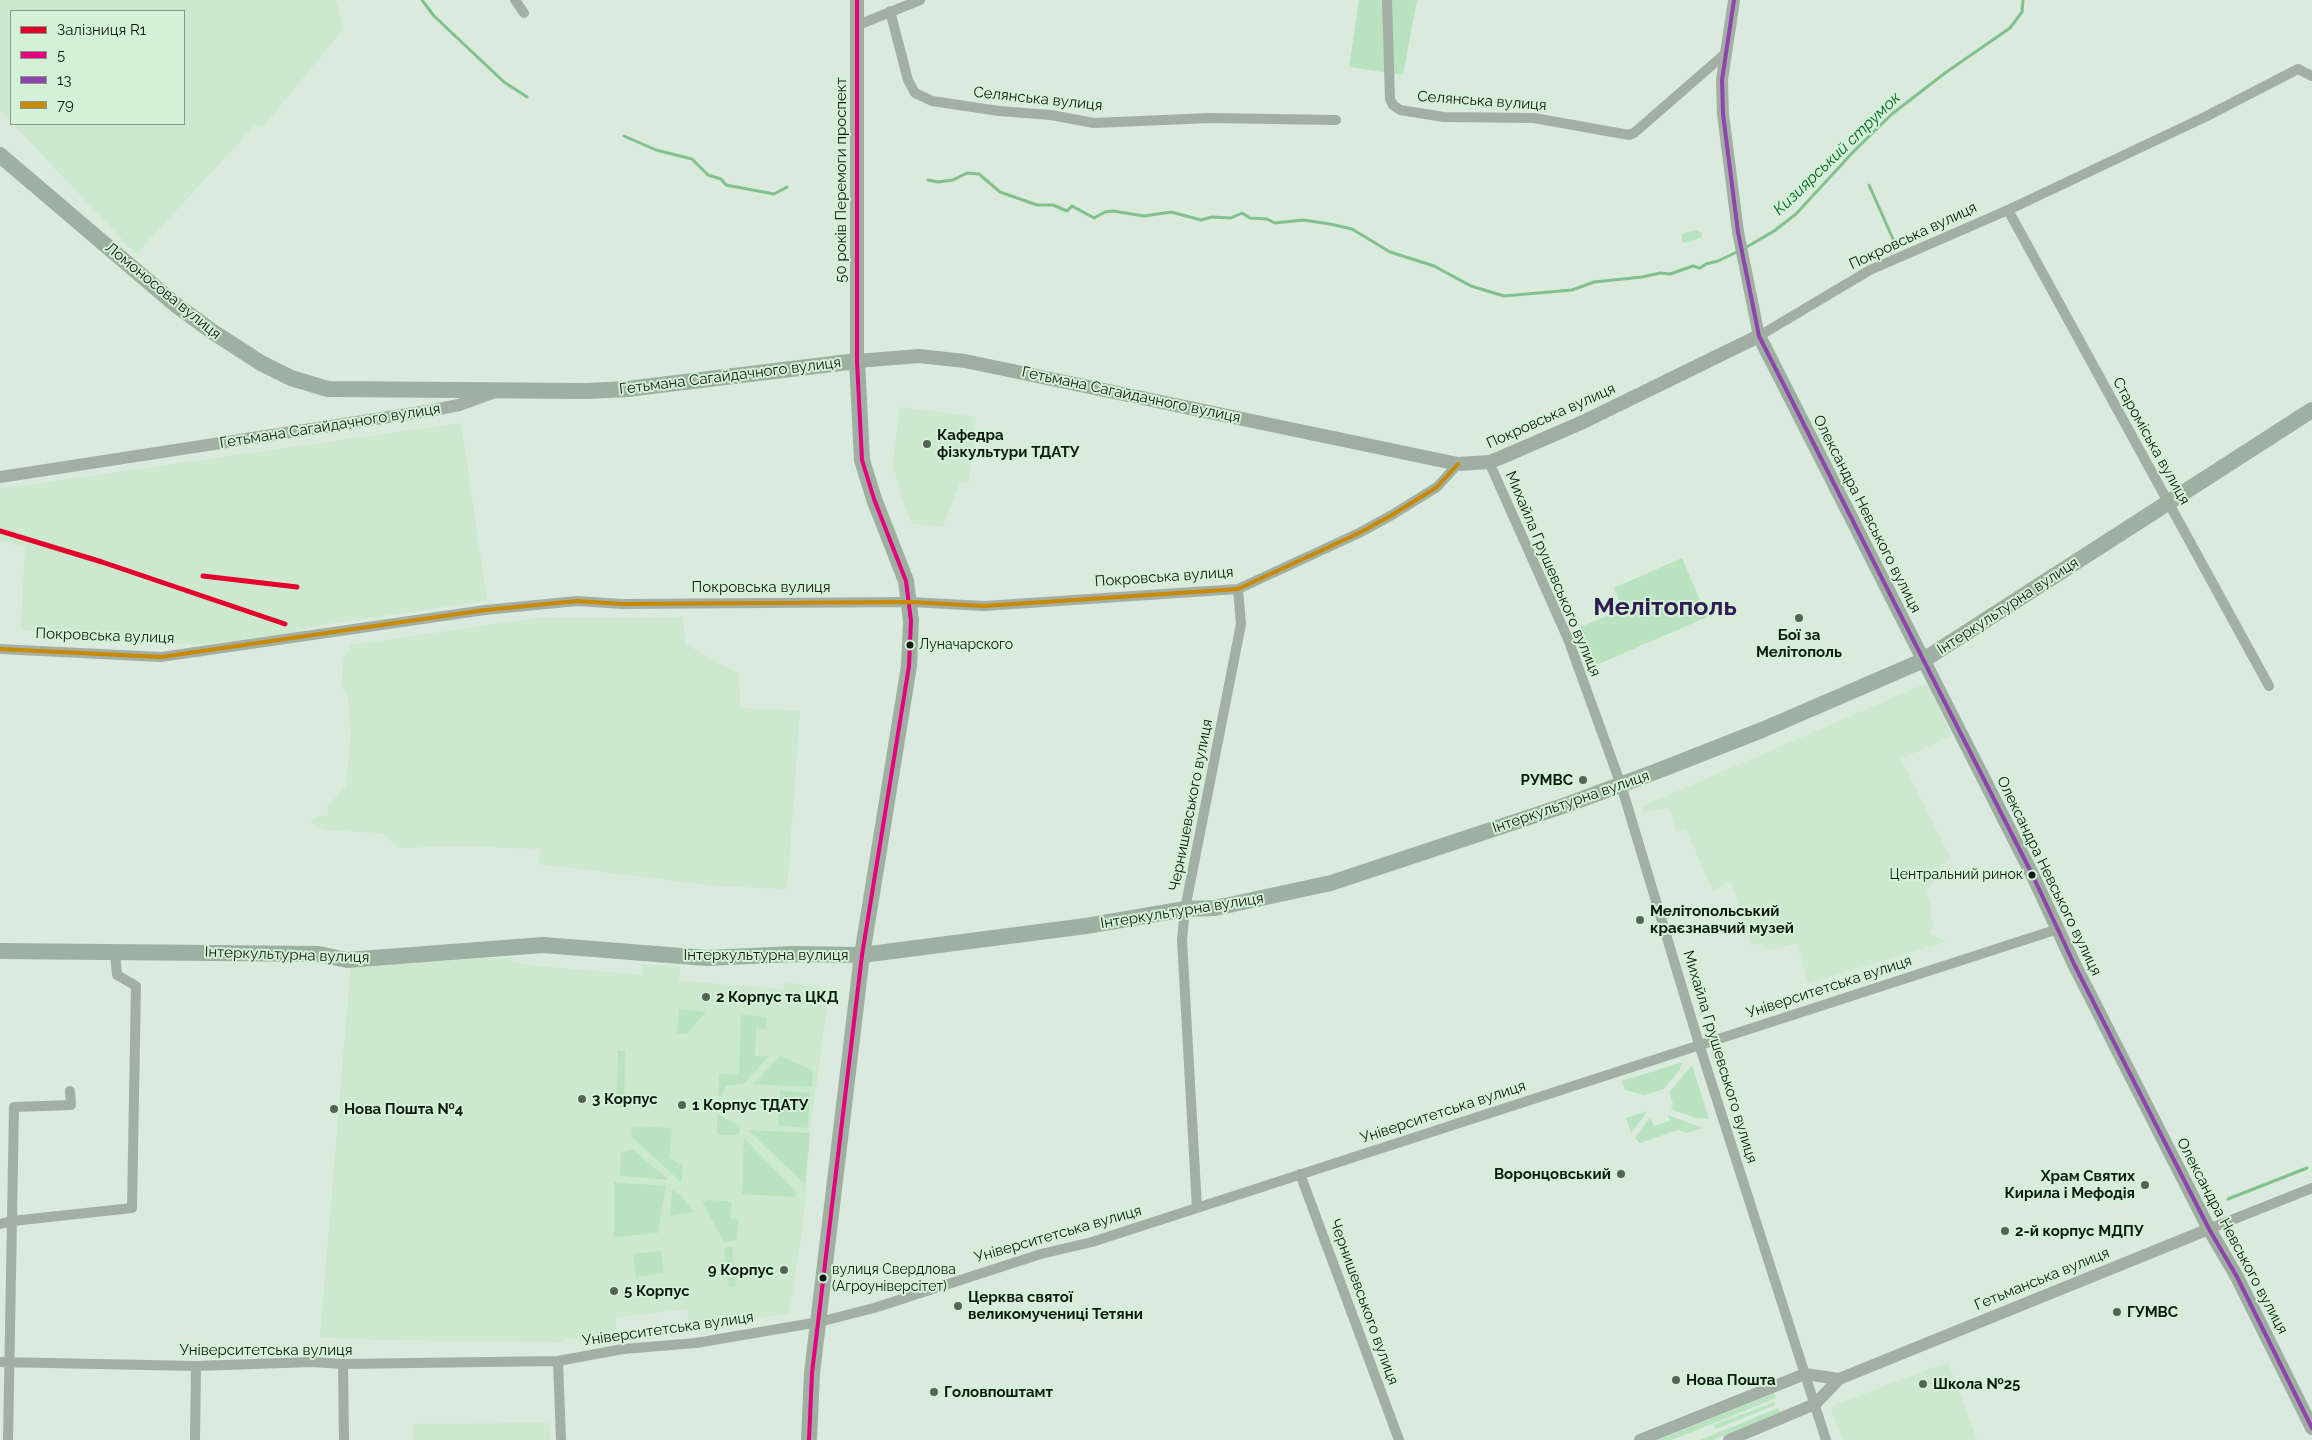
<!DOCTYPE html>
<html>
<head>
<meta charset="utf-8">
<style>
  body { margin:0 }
  #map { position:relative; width:2312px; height:1440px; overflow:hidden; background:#daeadc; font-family:Raleway,sans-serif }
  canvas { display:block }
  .legend { position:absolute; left:10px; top:10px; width:175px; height:115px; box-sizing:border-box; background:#d3f1d6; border:1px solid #859b87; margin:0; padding:6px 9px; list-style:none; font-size:15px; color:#0f1a11 }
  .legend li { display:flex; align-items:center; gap:10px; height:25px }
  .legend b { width:25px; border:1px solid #859b87 }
</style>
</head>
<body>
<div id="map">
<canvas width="2312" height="1440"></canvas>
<ul class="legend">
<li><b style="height:6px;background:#e4002b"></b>Залізниця R1</li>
<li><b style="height:6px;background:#e5007d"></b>5</li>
<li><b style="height:6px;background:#8e44ad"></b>13</li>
<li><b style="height:6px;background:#c98a03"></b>79</li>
</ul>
</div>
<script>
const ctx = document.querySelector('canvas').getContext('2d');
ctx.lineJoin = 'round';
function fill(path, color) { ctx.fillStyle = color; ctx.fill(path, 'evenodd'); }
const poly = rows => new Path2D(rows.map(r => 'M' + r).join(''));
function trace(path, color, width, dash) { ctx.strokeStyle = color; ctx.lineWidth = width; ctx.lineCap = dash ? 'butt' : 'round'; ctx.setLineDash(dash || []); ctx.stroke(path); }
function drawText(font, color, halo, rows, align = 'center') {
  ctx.font = font + ' Raleway,sans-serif'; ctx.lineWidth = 4; ctx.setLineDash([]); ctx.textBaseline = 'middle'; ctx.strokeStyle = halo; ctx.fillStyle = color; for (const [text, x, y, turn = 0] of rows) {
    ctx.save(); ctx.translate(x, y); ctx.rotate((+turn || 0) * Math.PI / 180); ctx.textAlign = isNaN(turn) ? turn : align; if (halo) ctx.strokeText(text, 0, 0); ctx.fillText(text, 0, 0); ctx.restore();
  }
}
const built = poly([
  [0,0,336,0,344,28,262,128,255,125,136,254,13,124,184,124,184,11,11,11,11,122,0,110],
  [900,407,976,417,968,483,960,482,943,527,912,524,902,499,893,464],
  [461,423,487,601,307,627,303,633,197,645,21,630,25,547,0,541,0,489],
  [683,617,685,644,739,674,740,708,800,711,787,889,717,886,539,864,541,849,460,846,399,848,382,833,324,830,310,821,319,816,329,816,327,807,346,786,351,735,348,697,342,688,343,661,351,645,537,618],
  [1927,683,1952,735,1901,759,1950,857,1926,892,1932,911,1929,918,1934,922,1929,933,1945,942,1808,983,1797,943,1766,951,1762,943,1751,945,1731,881,1713,891,1686,829,1676,831,1669,807,1643,813,1641,807],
  [511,957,513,962,536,966,642,975,643,964,680,967,679,981,784,989,785,983,820,986,828,996,810,1133,803,1224,789,1314,690,1326,687,1309,661,1312,615,1318,617,1334,564,1340,562,1342,383,1340,320,1337,351,963,389,964],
  [1948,1362,1977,1440,1843,1440,1830,1407],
  [549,1423,550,1440,414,1440,413,1424]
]);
const green = poly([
  [1359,0,1417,0,1403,75,1349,67],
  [1696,230,1702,233,1702,237,1686,243,1682,241,1682,235,1684,233],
  [1682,558,1707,617,1594,666,1578,628,1623,609,1614,588],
  [679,1009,706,1012,687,1034,677,1034],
  [741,1015,767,1017,765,1029,756,1028,755,1056,769,1056,745,1083,726,1086,722,1095,718,1097,719,1074,739,1075],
  [618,1051,625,1051,624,1107,616,1107],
  [780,1056,813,1070,812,1087,753,1084],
  [1683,1062,1679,1071,1664,1089,1644,1095,1625,1090,1622,1081],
  [1692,1065,1709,1119,1696,1118,1671,1109,1673,1104,1669,1092],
  [780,1091,810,1093,808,1128,778,1125],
  [1648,1111,1631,1133,1626,1118],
  [717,1114,740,1126,739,1135,717,1135],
  [1668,1115,1703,1128,1686,1133,1678,1130,1640,1143,1635,1138,1650,1117,1654,1126,1670,1121],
  [633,1126,672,1128,669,1158,683,1166,681,1182,631,1136],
  [748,1130,810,1133,805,1184],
  [744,1138,797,1193,795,1197,742,1194],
  [632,1149,669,1180,620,1176,621,1152],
  [614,1182,666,1186,658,1233,614,1237],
  [672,1190,681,1196,694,1212,670,1216],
  [711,1200,732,1202,730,1218,739,1220,736,1240,724,1242,702,1201],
  [732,1246,736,1286,729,1287,724,1248],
  [661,1251,664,1273,636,1277,633,1254],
  [1774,1393,1776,1398,1672,1440,1657,1440],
  [1774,1402,1775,1405,1716,1429,1714,1425],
  [1778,1408,1780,1412,1713,1440,1700,1440]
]);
const stream = poly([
  [422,0,434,16,504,82,527,97],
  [624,136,656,150,692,159,708,175,721,179,726,185,774,194,787,187],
  [928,180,938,182,953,180,967,173,979,174,1000,192,1037,205,1053,205,1067,211,1072,206,1094,218,1105,212,1113,211,1144,216,1171,212,1201,220,1212,217,1231,218,1242,213,1250,218,1267,219,1275,223,1303,220,1330,224,1352,229,1390,252,1434,266,1471,286,1504,296,1572,290,1594,282,1642,277,1660,273,1670,274,1693,266,1700,268,1706,264,1718,261,1739,251],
  [1869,185,1897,248],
  [1745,248,1774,231,1796,214,1854,151,1892,114,1945,73,2010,28,2022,12,2023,0],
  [2228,1199,2307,1168]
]);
const minor = poly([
  [515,0,524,13],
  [1387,0,1390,99,1393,105,1400,110,1444,117,1534,118,1629,135,1634,133,1726,53],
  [890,11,908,80,915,93,932,101,999,111,1051,115,1094,123,1210,118,1336,120],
  [858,25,920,0],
  [2008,210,2269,686],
  [1759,336,1870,270,2008,210,2205,117,2298,69,2312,76],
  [1489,462,1568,639,1621,785,1699,1044,1826,1440],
  [0,649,161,657,485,610,577,601,622,604,910,602,984,606,1238,589,1359,533,1392,515,1437,487,1458,464],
  [1300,1174,1399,1440],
  [1197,1208,1182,940,1185,909,1241,624,1238,589],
  [0,1224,12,1221,132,1208,136,986,117,975,115,952],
  [2209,1229,2312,1188],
  [558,1361,561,1440],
  [0,1362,196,1366,312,1362,343,1364,558,1361,623,1349,696,1343,819,1322,874,1308,1041,1254,1092,1242,2058,929],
  [343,1364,344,1440],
  [8,1440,14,1107,71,1105,70,1091],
  [195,1440,196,1366]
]);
const tertiary = poly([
  [1734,0,1722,80,1723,114,1738,232,1759,336],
  [0,477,434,410,459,405,495,392],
  [1640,1440,1805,1374,1839,1379],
  [1729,1440,1815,1404,1839,1379,2209,1229]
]);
const secondary = poly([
  [857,0,857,361,919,356,965,361,1458,464,1489,462,1500,458,1583,422,1759,336,2032,874,2074,964,2209,1229,2237,1277,2312,1428]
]);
const trunk = poly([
  [0,155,176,305,213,332,261,363,291,378,328,389,587,391,627,389,857,361,862,460,874,499,906,581,911,621,909,666,862,955,812,1373,809,1440],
  [0,951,319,954,347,960,543,945,707,958,794,954,862,955,1086,926,1185,909,1215,908,1331,883,1569,804,1660,770,1762,730,1922,661,2312,410]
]);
const bus1 = poly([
  [809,1440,812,1373,862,955,909,666,911,621,906,581,874,499,862,460,857,361,857,0]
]);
const bus2 = poly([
  [1734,0,1722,80,1723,114,1738,232,1759,336,2032,874,2074,964,2209,1229,2237,1277,2312,1428]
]);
const bus3 = poly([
  [0,649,161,657,485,610,577,601,622,604,910,602,984,606,1238,589,1359,533,1392,515,1437,487,1458,464]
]);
const rail1 = poly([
  [0,531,102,562,285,624],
  [203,576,297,587]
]);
const markers = [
  [927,444,5,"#566358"],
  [1799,618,5,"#566358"],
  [910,645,4.5,"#0f1a11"],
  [1583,780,5,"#566358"],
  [2032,875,4.5,"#0f1a11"],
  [1640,920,5,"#566358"],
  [706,997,5,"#566358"],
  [582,1099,5,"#566358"],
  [682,1105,5,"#566358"],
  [334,1109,5,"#566358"],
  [1621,1174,5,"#566358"],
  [2145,1185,5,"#566358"],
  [2005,1231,5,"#566358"],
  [784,1270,5,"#566358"],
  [823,1278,4.5,"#0f1a11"],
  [614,1291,5,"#566358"],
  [958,1306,5,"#566358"],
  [2117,1312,5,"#566358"],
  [1676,1380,5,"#566358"],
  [1923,1384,5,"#566358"],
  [934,1392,5,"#566358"]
];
const busNames = [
  ["Луначарского",919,645],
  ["Центральний ринок",2023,875,"right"],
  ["вулиця Свердлова",832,1270],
  ["(Агроуніверсітет)",832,1287]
];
const streetNames = [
  ["Селянська вулиця",1038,99,6],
  ["Селянська вулиця",1482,101,4],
  ["50 років Перемоги проспект",841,180,-90],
  ["Покровська вулиця",1913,236,-25],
  ["Ломоносова вулиця",163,291,39],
  ["Гетьмана Сагайдачного вулиця",730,376,-7],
  ["Гетьмана Сагайдачного вулиця",1131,395,12],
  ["Покровська вулиця",1551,416,-24],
  ["Гетьмана Сагайдачного вулиця",330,426,-9],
  ["Староміська вулиця",2151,441,61],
  ["Олександра Невського вулиця",1867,514,63],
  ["Михайла Грушевського вулиця",1553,574,67],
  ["Покровська вулиця",1164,577,-4],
  ["Покровська вулиця",761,587],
  ["Інтеркультурна вулиця",2008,606,-33],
  ["Покровська вулиця",105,636,2],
  ["Інтеркультурна вулиця",1571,802,-19],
  ["Чернишевського вулиця",1191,805,-79],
  ["Олександра Невського вулиця",2049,876,64],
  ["Інтеркультурна вулиця",1182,911,-9],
  ["Інтеркультурна вулиця",287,955,2],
  ["Інтеркультурна вулиця",766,955],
  ["Університетська вулиця",1829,987,-18],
  ["Михайла Грушевського вулиця",1720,1057,73],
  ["Університетська вулиця",1443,1112,-18],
  ["Університетська вулиця",1058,1234,-16],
  ["Олександра Невського вулиця",2232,1236,62],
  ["Гетьманська вулиця",2042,1279,-22],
  ["Чернишевського вулиця",1364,1302,70],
  ["Університетська вулиця",668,1329,-8],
  ["Університетська вулиця",266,1350]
];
const poiNames = [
  ["Кафедра",937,435],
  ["фізкультури ТДАТУ",937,452],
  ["Бої за",1799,635,"center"],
  ["Мелітополь",1799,652,"center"],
  ["РУМВC",1573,780,"right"],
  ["Мелітопольський",1650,911],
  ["краєзнавчий музей",1650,928],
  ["2 Корпус та ЦКД",716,997],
  ["3 Корпус",592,1099],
  ["1 Корпус ТДАТУ",692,1105],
  ["Нова Пошта №4",344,1109],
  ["Воронцовський",1611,1174,"right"],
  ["Храм Святих",2135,1176,"right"],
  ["Кирила і Мефодія",2135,1193,"right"],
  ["2-й корпус МДПУ",2015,1231],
  ["9 Корпус",774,1270,"right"],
  ["5 Корпус",624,1291],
  ["Церква святої",968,1297],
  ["великомучениці Тетяни",968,1314],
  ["ГУМВС",2127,1312],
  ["Нова Пошта",1686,1380],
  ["Школа №25",1933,1384],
  ["Головпоштамт",944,1392]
];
const waterNames = [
  ["Кизиярський струмок",1837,154,-44]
];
const townNames = [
  ["Мелітополь",1665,607]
];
fill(built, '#cce8cf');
fill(green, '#b9e3be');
trace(stream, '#82c08d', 3);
trace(minor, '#a3afa4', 10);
trace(tertiary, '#a3afa4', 12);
trace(secondary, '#9faea1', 14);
trace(trunk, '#9eb0a2', 16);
trace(bus1, '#e5007d', 4);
trace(bus2, '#8e44ad', 4);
trace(bus3, '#c98a03', 4);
trace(rail1, '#e4002b', 5);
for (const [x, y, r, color] of markers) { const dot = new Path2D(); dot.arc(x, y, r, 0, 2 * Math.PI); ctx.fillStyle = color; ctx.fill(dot); trace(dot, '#d3f1d6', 2); }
drawText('14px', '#0f1a11', '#d3f1d6', busNames, 'left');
drawText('15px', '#0f1a11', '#d3f1d6', streetNames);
drawText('bold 15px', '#0f1a11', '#d3f1d6', poiNames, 'left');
drawText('italic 16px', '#056425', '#d3f1d6', waterNames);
drawText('bold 25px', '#321b55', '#d3f1d6', townNames);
</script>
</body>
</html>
